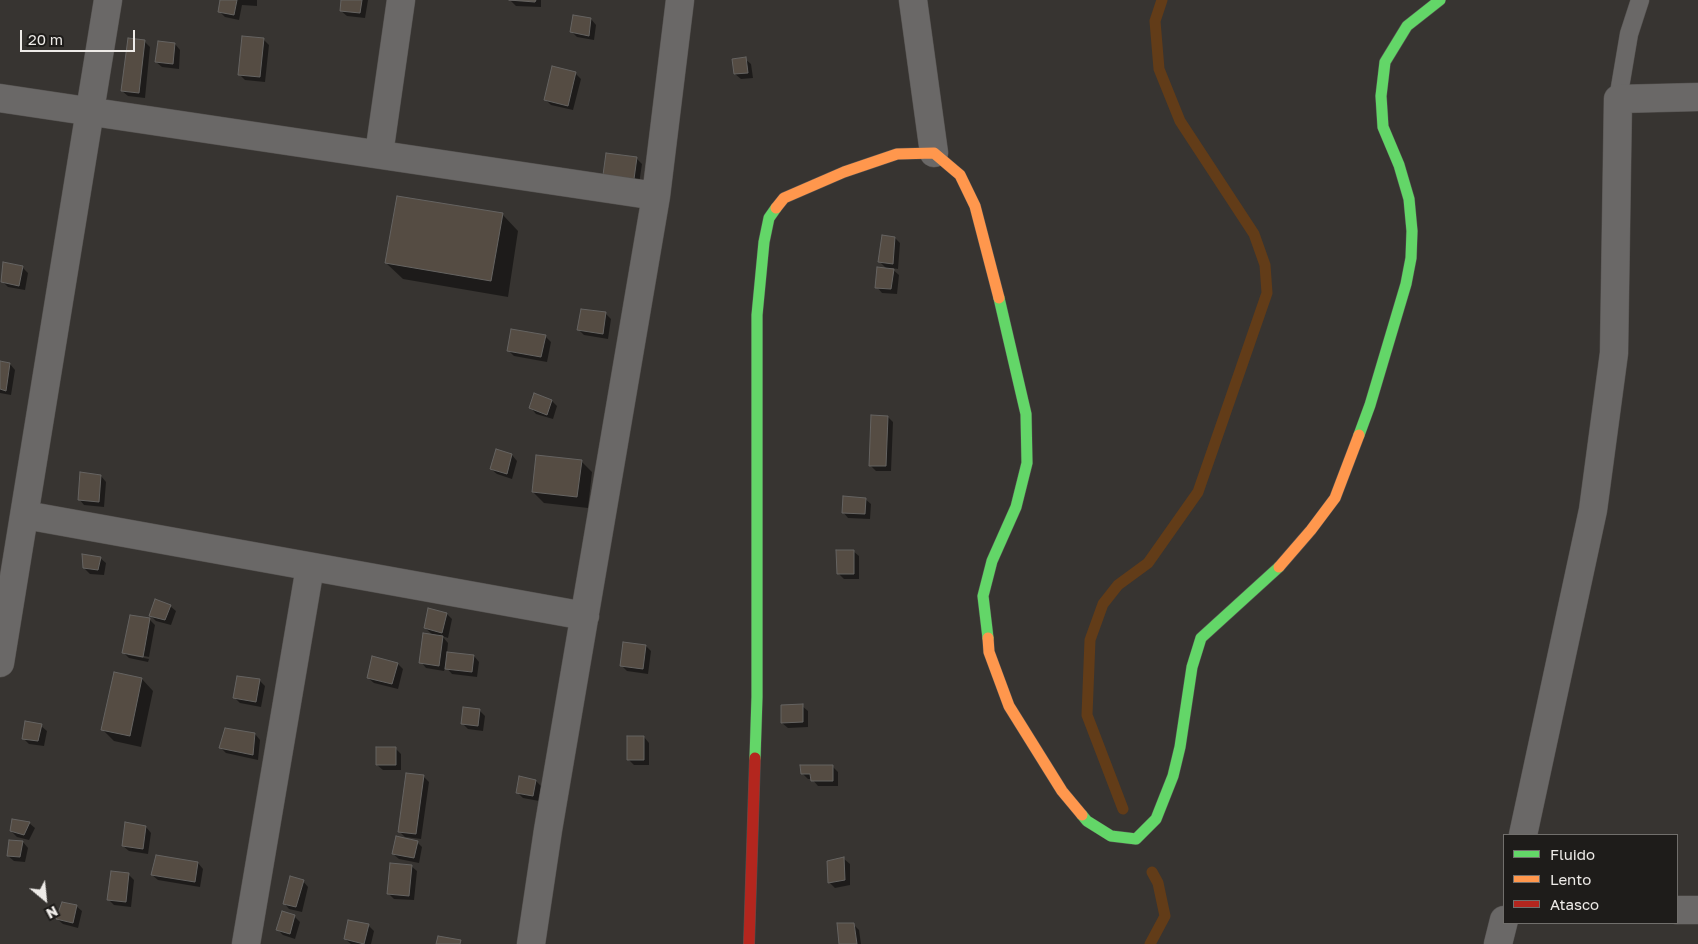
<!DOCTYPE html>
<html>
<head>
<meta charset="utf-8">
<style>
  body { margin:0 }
  #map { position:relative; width:1698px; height:944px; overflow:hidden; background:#373431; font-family:"Golos Text",sans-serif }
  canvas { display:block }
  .legend { position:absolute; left:1503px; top:834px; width:175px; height:90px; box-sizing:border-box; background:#1e1c1a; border:1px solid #716f6c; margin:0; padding:6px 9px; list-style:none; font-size:15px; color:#eeebe8 }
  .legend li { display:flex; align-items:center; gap:10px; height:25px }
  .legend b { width:25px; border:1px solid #716f6c }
  .north { position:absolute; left:20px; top:874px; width:50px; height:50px; -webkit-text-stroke:4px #1e1c1a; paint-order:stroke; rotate:152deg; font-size:14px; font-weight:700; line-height:20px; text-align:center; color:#eeebe8 }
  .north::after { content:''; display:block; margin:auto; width:18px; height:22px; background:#eeebe8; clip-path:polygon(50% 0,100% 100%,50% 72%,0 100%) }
  .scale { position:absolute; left:20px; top:30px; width:115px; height:22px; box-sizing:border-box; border:2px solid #eeebe8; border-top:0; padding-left:6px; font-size:15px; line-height:18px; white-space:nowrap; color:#eeebe8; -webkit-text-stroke:4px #1e1c1a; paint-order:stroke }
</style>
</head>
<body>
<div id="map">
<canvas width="1698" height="944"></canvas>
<ul class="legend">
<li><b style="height:6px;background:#63d668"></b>Fluido</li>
<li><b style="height:6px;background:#ff974d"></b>Lento</li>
<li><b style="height:6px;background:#b3261e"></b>Atasco</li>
</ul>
<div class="north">N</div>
<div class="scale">20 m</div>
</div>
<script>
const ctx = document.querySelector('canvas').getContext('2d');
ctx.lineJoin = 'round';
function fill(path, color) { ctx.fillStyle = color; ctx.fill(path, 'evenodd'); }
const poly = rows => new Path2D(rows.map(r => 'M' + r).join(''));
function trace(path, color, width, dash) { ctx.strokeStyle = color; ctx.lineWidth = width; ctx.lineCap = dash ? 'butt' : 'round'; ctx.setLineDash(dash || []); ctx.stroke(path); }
const shadow = poly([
  [221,0,257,0,257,6,242,5,239,20,225,17,219,11],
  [343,0,368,0,365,18,347,16,341,11],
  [510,0,541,0,541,7,516,6],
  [591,19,596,25,594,40,577,37,572,32],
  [263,39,269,45,265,82,245,80,239,74],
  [145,42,150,47,145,98,128,96,122,91],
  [175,44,180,50,179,69,162,67,156,62],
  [745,59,751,64,753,78,741,79,735,74],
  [575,73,581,79,573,110,551,105,546,100],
  [607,154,637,159,642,164,639,184,609,180],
  [502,214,518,231,508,297,403,279,386,263],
  [895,238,900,243,898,269,891,268,899,275,897,294,882,293,877,287,887,269,880,262],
  [22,267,28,273,25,290,8,287,2,281],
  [606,314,611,319,608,339,584,335,579,330],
  [545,336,551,342,547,362,514,356,508,350],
  [0,363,10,364,15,370,11,395,0,393],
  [552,401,557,406,553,419,536,414,531,408],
  [888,417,893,422,891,471,876,471,870,465],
  [512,455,517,461,512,479,497,474,491,469],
  [581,461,592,472,588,508,544,503,533,492],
  [101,476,106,482,104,507,84,505,79,499],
  [865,499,871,504,870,519,848,518,843,512],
  [853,551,859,556,859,579,844,579,839,574],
  [100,558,106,563,104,575,90,574,84,568],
  [170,606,176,611,171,625,156,621,150,615],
  [429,610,447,614,452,619,448,638,442,636,448,643,447,653,474,656,479,662,477,677,452,674,445,666,444,671,426,668,421,662,433,635,425,628],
  [131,616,150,620,155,625,149,657,128,653,128,655,149,659,148,662,129,658,123,652],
  [646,646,651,651,648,674,627,671,622,666],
  [398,664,403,669,398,689,374,683,368,678],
  [115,673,142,679,153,691,141,747,114,741,102,729],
  [259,680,265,686,261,707,240,703,235,698],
  [802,706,808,711,808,727,788,728,782,723],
  [479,710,485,716,483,731,468,729,462,723],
  [41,726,47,731,44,746,29,744,24,739],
  [255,734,260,740,258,760,226,753,221,748],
  [644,737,649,743,649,765,634,765,628,759],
  [395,748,401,754,401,770,383,770,377,765],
  [832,766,838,772,838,786,818,786,812,779,808,779,802,773],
  [423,776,429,782,421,839,405,837,400,832],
  [536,781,541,786,539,801,523,798,518,793],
  [29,823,35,828,29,840,17,837,11,831],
  [126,823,146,827,151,833,148,854,129,851,123,846],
  [10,841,23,842,28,848,25,862,14,861,8,856],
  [417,842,422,847,419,863,399,859,393,854],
  [844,859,850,864,850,885,835,888,830,883,828,862],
  [198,863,203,869,200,887,158,880,152,875],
  [411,866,417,871,414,900,394,899,389,894],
  [129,875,134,880,131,907,114,905,108,899],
  [303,881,308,887,302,912,289,909,284,903],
  [76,906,82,911,78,928,63,924,57,919],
  [294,916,300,922,295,939,283,935,278,930],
  [853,924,859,930,861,944,841,944],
  [368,925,374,931,371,944,351,944,345,939]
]);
const stream = poly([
  [1123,809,1087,715,1090,640,1103,604,1118,585,1148,563,1198,492,1267,293,1265,265,1254,234,1180,121,1159,69,1155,21,1162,0],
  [1150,944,1165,916,1158,883,1152,872]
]);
const building = poly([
  [220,0,237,0,234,15,218,12,220,0],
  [341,0,362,0,360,13,340,11,341,0],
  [509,0,536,0,535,2,509,0],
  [573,15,591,18,589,36,570,32,573,15],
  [242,36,264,38,260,77,238,75,242,36],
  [128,38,145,40,139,93,121,91,128,38],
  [158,41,175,43,173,64,155,62,158,41],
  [746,57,748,73,734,74,732,59,746,57],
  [552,66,576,72,568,106,544,100,552,66],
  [606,153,637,157,634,179,603,175,606,153],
  [397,196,503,213,491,281,385,263,397,196],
  [882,235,895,237,893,264,878,262,882,235],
  [3,262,23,266,19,286,1,282,3,262],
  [877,267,894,269,891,289,875,288,877,267],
  [581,309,606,312,603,334,577,330,581,309],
  [511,329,546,335,541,357,507,351,511,329],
  [0,361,10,363,6,391,0,389,0,361],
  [534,393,552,400,547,415,529,408,534,393],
  [871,415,888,416,886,466,869,466,871,415],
  [496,449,512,454,507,474,490,469,496,449],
  [536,455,582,460,577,497,532,492,536,455],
  [80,472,101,475,99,502,78,500,80,472],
  [843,496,866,498,865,514,842,513,843,496],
  [836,550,854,550,854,574,837,574,836,550],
  [82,554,101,557,98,570,83,568,82,554],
  [155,599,171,605,165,620,149,616,155,599],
  [428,608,447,613,442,633,424,628,428,608],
  [130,615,150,618,143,657,122,653,130,615],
  [423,633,443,636,439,666,419,663,423,633],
  [623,642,646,645,643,669,620,666,623,642],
  [447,652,474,655,472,672,445,669,447,652],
  [372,656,398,663,392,684,367,678,372,656],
  [114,672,142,678,130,736,101,730,114,672],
  [237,676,260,679,256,702,233,698,237,676],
  [803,704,803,722,781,723,781,705,803,704],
  [463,707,480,709,478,726,461,724,463,707],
  [25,721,42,724,38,741,22,739,25,721],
  [225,728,255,733,253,755,219,748,225,728],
  [627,736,644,736,644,760,627,760,627,736],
  [376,747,396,747,396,765,376,765,376,747],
  [800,765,833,765,833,781,811,781,810,774,801,774,800,765],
  [406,773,424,775,416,834,398,832,406,773],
  [519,776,536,780,533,796,516,793,519,776],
  [12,819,30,822,24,835,10,831,12,819],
  [125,822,146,826,143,849,122,846,125,822],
  [396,836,418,841,414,858,392,854,396,836],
  [9,840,23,841,20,857,7,856,9,840],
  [156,855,198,862,195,882,151,875,156,855],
  [844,857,845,880,828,883,827,861,844,857],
  [390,863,412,865,409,896,387,894,390,863],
  [111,871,129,873,126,902,107,900,111,871],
  [290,876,304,880,296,907,283,904,290,876],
  [62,902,77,905,73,923,56,919,62,902],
  [282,911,295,915,290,934,276,930,282,911],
  [348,920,369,924,364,944,344,939,348,920],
  [837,923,854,923,857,944,839,944,837,923],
  [438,936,461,940,460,944,436,944,438,936]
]);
const lane = poly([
  [1618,99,1629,34,1640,0]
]);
const street = poly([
  [913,0,934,153],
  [0,98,656,196],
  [379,154,401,0],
  [25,515,585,616],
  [0,663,108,0],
  [1523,835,1593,510,1614,353,1618,99,1698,97],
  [1677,910,1698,910],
  [246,944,310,567],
  [531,944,548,830,656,196,680,0],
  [1498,944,1504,920]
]);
const fast = poly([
  [1359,435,1370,405,1406,284,1411,258,1412,231,1409,199,1399,165,1383,127,1381,96,1385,62,1407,26,1440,0],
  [988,638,983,596,992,561,1016,507,1027,463,1026,414,999,298],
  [755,758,757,697,757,315,764,242,769,218,776,208],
  [1082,815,1087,821,1111,836,1136,839,1156,819,1173,776,1180,747,1192,667,1201,638,1279,567]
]);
const slow = poly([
  [776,208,784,198,844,172,897,154,934,153,960,175,975,206,999,298],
  [1279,567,1311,530,1335,498,1359,435],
  [988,638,989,652,1009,706,1062,791,1082,815]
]);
const jam = poly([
  [749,944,755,758]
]);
fill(shadow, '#0007');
trace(stream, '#623c18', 11);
fill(building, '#554c43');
trace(building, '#656361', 1);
trace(lane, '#54514f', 19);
trace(street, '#54514f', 29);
trace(fast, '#54514f', 12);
trace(slow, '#54514f', 12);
trace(jam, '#54514f', 12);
trace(lane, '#6a6867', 18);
trace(street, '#6a6867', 28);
trace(fast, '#63d668', 11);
trace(slow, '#ff974d', 11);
trace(jam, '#b3261e', 11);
</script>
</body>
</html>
